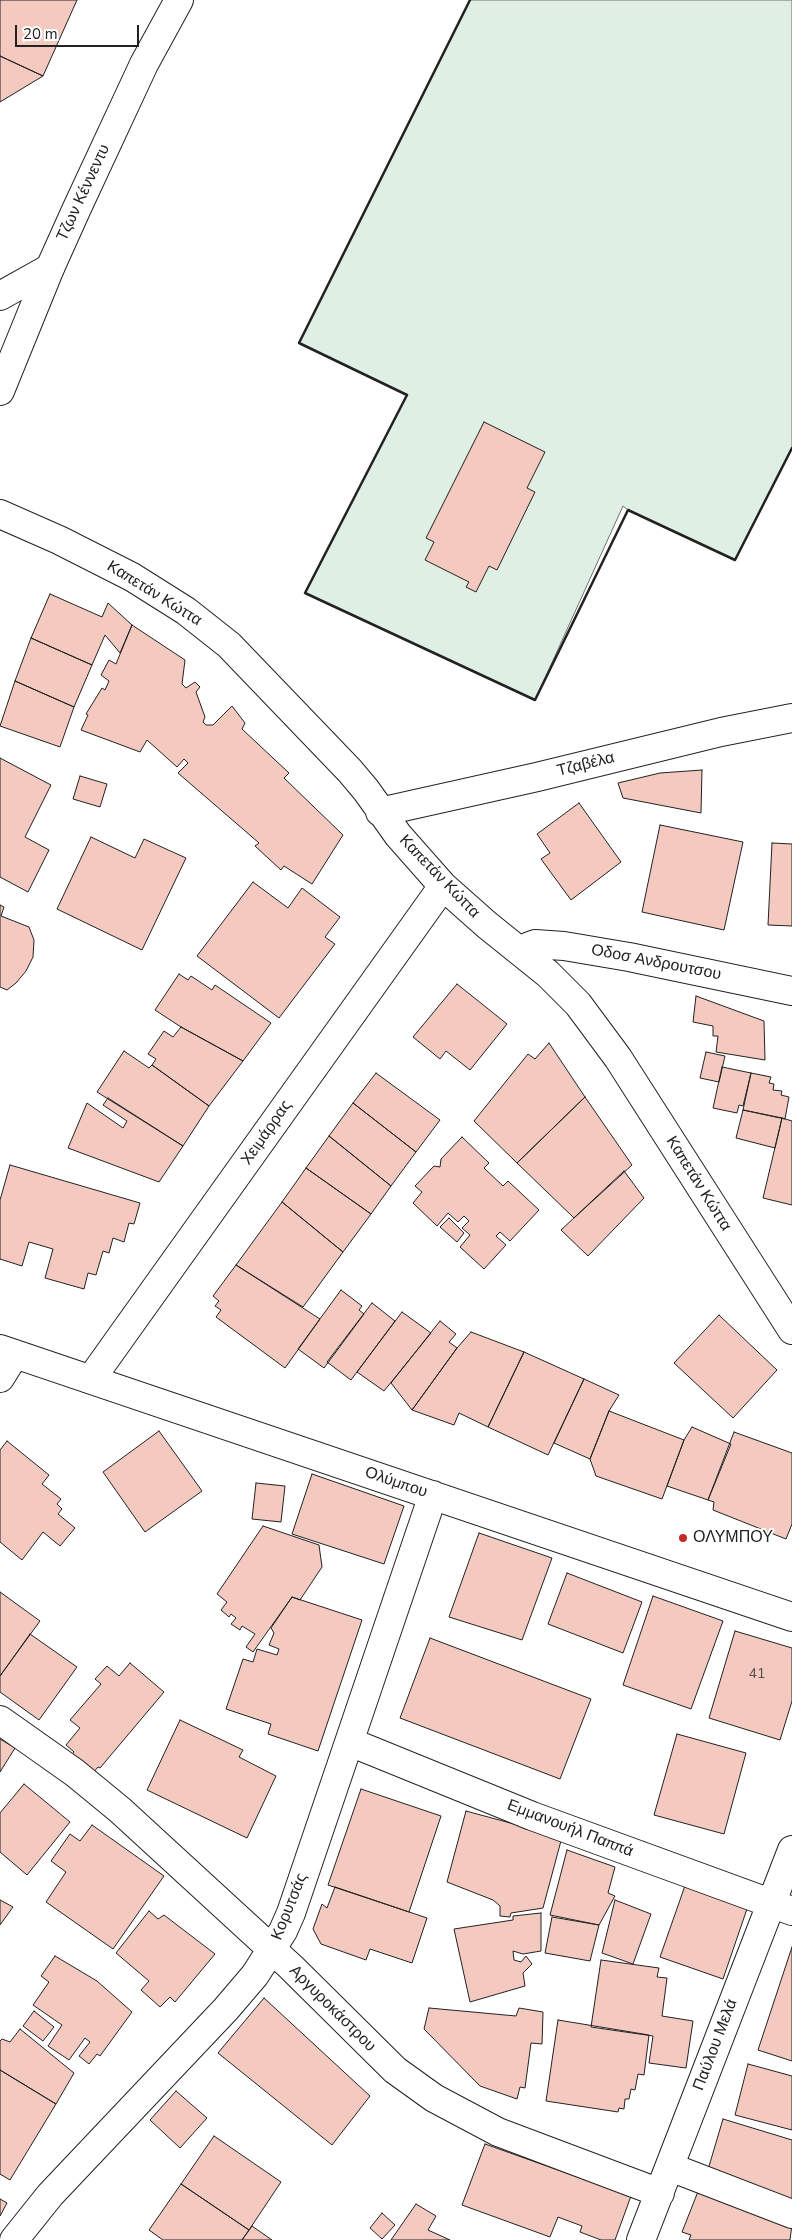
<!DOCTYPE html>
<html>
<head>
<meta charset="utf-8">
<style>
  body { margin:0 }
  #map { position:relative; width:792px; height:2240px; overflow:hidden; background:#fff; font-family:"Nunito Sans",sans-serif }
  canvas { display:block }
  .scale { position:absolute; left:15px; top:25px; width:124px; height:22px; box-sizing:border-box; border:2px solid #222; border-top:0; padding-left:6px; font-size:15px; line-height:18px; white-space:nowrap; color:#222; -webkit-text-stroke:4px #fff; paint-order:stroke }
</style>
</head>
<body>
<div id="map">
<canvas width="792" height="2240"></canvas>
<div class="scale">20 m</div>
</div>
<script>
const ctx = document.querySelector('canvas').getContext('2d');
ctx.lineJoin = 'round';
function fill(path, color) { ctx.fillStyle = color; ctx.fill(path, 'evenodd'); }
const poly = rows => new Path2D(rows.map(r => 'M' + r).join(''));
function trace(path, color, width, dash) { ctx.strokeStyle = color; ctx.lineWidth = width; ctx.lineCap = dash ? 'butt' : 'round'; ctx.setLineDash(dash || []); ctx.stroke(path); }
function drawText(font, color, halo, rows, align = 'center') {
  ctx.font = font + ' "Nunito Sans",sans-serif'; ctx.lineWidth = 4; ctx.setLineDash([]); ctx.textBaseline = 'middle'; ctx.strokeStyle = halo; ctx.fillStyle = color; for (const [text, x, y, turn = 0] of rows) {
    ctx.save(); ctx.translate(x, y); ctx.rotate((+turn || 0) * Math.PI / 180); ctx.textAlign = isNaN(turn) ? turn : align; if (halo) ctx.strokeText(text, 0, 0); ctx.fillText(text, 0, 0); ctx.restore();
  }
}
const green = poly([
  [470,0,792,0,792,448,735,560,628,510,623,506,535,700,305,593,407,395,299,343,470,0]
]);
const building = poly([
  [0,0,77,0,43,76,0,56,0,0],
  [0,56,43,76,0,102,0,56],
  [484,422,545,452,527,488,535,492,497,570,489,566,476,592,466,587,469,582,425,560,434,542,426,538,484,422],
  [50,594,102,617,108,603,132,625,120,653,105,635,92,665,31,638,50,594],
  [132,625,185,660,182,684,186,688,195,682,200,687,196,692,205,717,203,722,206,725,213,725,232,706,245,723,242,729,289,773,284,778,343,835,312,884,284,866,281,870,255,846,259,843,178,773,188,763,184,759,177,767,147,740,140,752,81,730,88,715,86,714,102,688,105,690,109,681,101,675,109,660,116,664,132,625],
  [31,638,92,665,74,707,15,681,31,638],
  [15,681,74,707,60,747,0,726,15,681],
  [0,758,51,785,25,837,49,850,28,892,0,877,0,758],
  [702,770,701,813,623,798,618,783,660,773,702,770],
  [80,776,107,784,100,807,73,799,80,776],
  [579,803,621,862,571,900,541,859,550,853,537,834,579,803],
  [660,825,743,842,724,930,642,912,660,825],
  [91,837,135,858,144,839,186,858,142,950,57,909,91,837],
  [772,843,792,844,792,926,768,925,772,843],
  [253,882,288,908,302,888,340,917,325,937,335,944,279,1018,197,956,253,882],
  [0,905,4,907,1,916,29,927,34,940,33,957,26,971,16,983,7,990,0,987,0,905],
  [179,974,188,980,191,976,212,990,215,985,271,1023,243,1061,181,1027,155,1010,179,974],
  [457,984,507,1024,470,1070,446,1051,440,1059,413,1037,457,984],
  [696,996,764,1021,765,1060,716,1052,718,1036,713,1036,713,1026,693,1022,696,996],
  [181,1027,243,1061,209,1106,152,1065,156,1059,148,1054,164,1031,173,1037,181,1027],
  [549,1043,585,1097,517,1163,474,1121,528,1054,535,1059,549,1043],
  [124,1051,149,1068,152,1065,209,1106,183,1146,97,1092,124,1051],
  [706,1052,725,1056,719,1082,700,1078,706,1052],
  [722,1067,751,1073,743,1106,739,1105,737,1113,713,1108,722,1067],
  [376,1073,440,1120,416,1152,353,1103,376,1073],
  [751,1073,771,1077,769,1083,774,1084,773,1090,782,1091,781,1095,789,1097,785,1119,743,1110,751,1073],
  [585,1097,632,1165,574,1218,517,1163,585,1097],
  [108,1098,183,1146,159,1182,68,1148,87,1103,123,1128,127,1121,103,1105,108,1098],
  [353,1103,416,1152,391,1186,329,1136,353,1103],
  [743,1110,782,1118,775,1148,736,1138,743,1110],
  [782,1118,792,1121,792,1205,763,1198,782,1118],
  [329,1136,391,1186,371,1214,306,1168,329,1136],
  [462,1137,489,1163,484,1168,503,1186,508,1181,539,1210,510,1241,500,1232,496,1236,506,1245,484,1269,460,1247,470,1235,462,1228,469,1221,464,1216,458,1222,448,1213,437,1226,413,1203,422,1192,415,1186,434,1166,440,1167,441,1159,462,1137],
  [10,1165,140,1203,134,1224,129,1223,124,1242,113,1238,109,1253,103,1251,96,1275,88,1273,84,1289,45,1278,53,1249,29,1242,22,1266,0,1259,0,1200,10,1165],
  [306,1168,371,1214,343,1252,282,1202,306,1168],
  [624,1171,644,1198,588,1256,561,1230,624,1171],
  [282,1202,343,1252,303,1307,236,1265,282,1202],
  [449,1218,464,1233,457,1242,440,1227,449,1218],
  [236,1265,320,1319,285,1368,216,1317,221,1310,215,1306,219,1301,213,1296,236,1265],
  [341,1290,362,1306,359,1310,364,1314,324,1368,298,1349,341,1290],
  [372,1303,395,1321,351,1380,327,1362,372,1303],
  [402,1312,431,1333,384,1391,357,1372,402,1312],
  [719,1315,777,1370,733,1418,674,1363,719,1315],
  [440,1321,456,1334,449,1342,457,1348,412,1410,391,1383,440,1321],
  [471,1332,524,1352,488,1427,459,1413,454,1425,412,1410,457,1348,471,1332],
  [524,1352,584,1379,548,1455,488,1427,524,1352],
  [584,1379,619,1395,609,1411,590,1459,554,1443,584,1379],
  [609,1411,684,1440,662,1499,596,1476,590,1459,609,1411],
  [692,1427,731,1444,708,1500,667,1486,684,1440,692,1427],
  [159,1431,202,1491,145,1532,103,1472,159,1431],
  [734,1432,792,1453,792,1524,786,1539,713,1510,714,1502,708,1500,734,1432],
  [7,1441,49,1475,42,1484,61,1499,57,1504,62,1509,58,1514,75,1528,60,1546,43,1532,22,1560,0,1542,0,1450,7,1441],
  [312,1474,404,1506,384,1564,292,1534,312,1474],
  [256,1483,285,1486,281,1522,252,1519,256,1483],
  [263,1526,319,1545,322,1567,300,1600,292,1597,253,1652,246,1647,255,1634,242,1626,240,1630,231,1624,236,1618,231,1614,229,1617,221,1610,227,1602,217,1594,263,1526],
  [479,1533,552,1558,522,1640,449,1617,479,1533],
  [567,1573,642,1602,623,1653,548,1624,567,1573],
  [0,1592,40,1621,0,1676,0,1592],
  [653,1596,723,1621,691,1709,623,1685,653,1596],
  [292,1597,362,1620,318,1751,268,1734,271,1724,226,1709,243,1659,253,1662,257,1649,277,1655,279,1649,269,1645,274,1633,271,1628,292,1597],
  [735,1631,792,1648,792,1701,780,1740,709,1718,735,1631],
  [30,1634,77,1667,39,1720,0,1692,0,1676,30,1634],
  [430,1638,591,1699,560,1779,400,1718,430,1638],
  [130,1663,164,1692,100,1768,98,1767,92,1774,70,1756,74,1752,66,1745,80,1728,70,1720,101,1684,95,1679,107,1666,119,1676,130,1663],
  [180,1720,243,1750,239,1757,276,1776,247,1838,147,1790,180,1720],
  [677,1734,746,1753,724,1834,654,1815,677,1734],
  [0,1739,15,1748,0,1772,0,1739],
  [24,1784,70,1822,27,1875,0,1852,0,1813,24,1784],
  [361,1789,441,1816,409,1912,328,1885,361,1789],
  [466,1811,562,1837,543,1908,511,1913,510,1917,500,1916,500,1906,493,1900,447,1882,466,1811],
  [92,1825,164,1876,113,1949,46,1902,66,1872,51,1861,70,1834,80,1841,92,1825],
  [567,1850,615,1867,608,1893,615,1896,599,1925,550,1915,567,1850],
  [687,1880,749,1903,723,1979,660,1957,687,1880],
  [335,1887,427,1918,412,1963,370,1949,366,1960,321,1944,313,1929,322,1904,327,1908,335,1887],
  [0,1900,13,1907,0,1925,0,1900],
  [615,1900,651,1914,633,1964,602,1953,615,1900],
  [149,1911,158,1919,164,1915,215,1954,175,2002,170,1997,160,2007,141,1990,149,1981,116,1953,149,1911],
  [541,1913,541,1951,523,1954,513,1951,514,1960,521,1962,526,1956,532,1964,523,1973,525,1986,470,2002,454,1929,513,1920,513,1916,541,1913],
  [552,1917,599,1925,590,1961,545,1953,552,1917],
  [792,1947,792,2061,758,2050,792,1947],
  [55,1956,97,1981,132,2012,100,2056,97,2054,89,2064,79,2056,90,2042,85,2038,69,2060,48,2046,62,2025,33,2005,49,1982,41,1976,55,1956],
  [601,1960,659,1968,657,1977,667,1978,662,2016,693,2021,686,2068,649,2063,653,2036,591,2027,601,1960],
  [264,1998,370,2096,332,2145,218,2053,264,1998],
  [429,2008,516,2016,519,2008,543,2012,542,2044,531,2043,525,2088,520,2087,517,2099,480,2086,424,2029,429,2008],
  [34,2011,54,2027,43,2041,23,2026,34,2011],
  [558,2020,649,2035,644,2075,638,2074,635,2090,631,2089,629,2099,625,2099,624,2109,619,2108,618,2112,546,2101,558,2020],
  [20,2029,74,2073,56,2104,0,2070,0,2041,2,2039,10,2042,20,2029],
  [748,2064,792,2076,792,2130,735,2115,748,2064],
  [0,2070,56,2104,10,2180,0,2174,0,2070],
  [176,2091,207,2118,180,2148,150,2120,176,2091],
  [723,2119,792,2140,792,2200,707,2173,723,2119],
  [214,2136,281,2182,249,2230,181,2184,214,2136],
  [485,2144,631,2196,615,2240,601,2240,580,2232,582,2226,558,2217,550,2237,462,2205,485,2144],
  [181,2184,249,2230,242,2240,163,2240,149,2230,181,2184],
  [699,2189,792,2224,790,2240,689,2240,691,2235,682,2232,699,2189],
  [0,2199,7,2203,0,2216,0,2199],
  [416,2204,436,2216,428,2230,450,2240,391,2240,416,2204],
  [382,2213,395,2225,382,2239,370,2228,382,2213],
  [252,2226,272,2240,242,2240,252,2226]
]);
const minor = poly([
  [0,296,50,268],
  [0,514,59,540,132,577,186,611,229,645,350,771,366,790,398,835,443,886,487,925,548,974,578,1004,618,1058,792,1330],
  [380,812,537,777,721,732,792,718],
  [522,953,527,947,535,944,564,946,629,957,792,991],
  [0,1349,792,1617],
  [0,1378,15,1354],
  [91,1379,443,886],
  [0,1720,75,1773,120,1810,291,1967,395,2070,434,2098,498,2132,660,2193],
  [350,1742,532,1816,792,1911],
  [670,2167,792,2214],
  [14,2240,50,2195,226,2009,255,1975,283,1931,291,1913,433,1495],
  [641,2240,792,1850]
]);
const major = poly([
  [0,391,50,268,77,208,144,64,179,0]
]);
const wall = poly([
  [470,0,299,343,407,395,305,593,535,700,628,510,735,560,792,448]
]);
const markers = [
  [683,1538,5,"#c62828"]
];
const numberNames = [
  ["41",757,1675]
];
const streetNames = [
  ["Τζων Κέννεντυ",84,193,-65],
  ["Καπετάν Κώττα",154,594,32],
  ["Τζαβέλα",586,765,-14],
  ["Καπετάν Κώττα",439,877,46],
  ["Οδοσ Ανδρουτσου",656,963,11],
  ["Χειμάρρας",267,1133,-55],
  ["Καπετάν Κώττα",698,1184,58],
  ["Ολύμπου",396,1483,19],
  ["Εμμανουήλ Παππά",570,1829,21],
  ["Κορυτσάς",290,1907,-68],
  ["Αργυροκάστρου",332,2009,45],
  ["Παύλου Μελά",716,2045,-69]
];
const poiNames = [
  ["ΟΛΥΜΠΟΥ",693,1538]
];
fill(green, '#e0efe3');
trace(green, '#6f6f6f', 1);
fill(building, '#f3c9c0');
trace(building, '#222', 1);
trace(minor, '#222', 30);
trace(major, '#222', 30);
trace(minor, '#fff', 28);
trace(major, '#fff', 28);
trace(wall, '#222', 2.5);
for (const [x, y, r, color] of markers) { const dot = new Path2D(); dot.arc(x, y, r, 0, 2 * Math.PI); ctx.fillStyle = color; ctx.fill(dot); trace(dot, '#fff', 2); }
drawText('14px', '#564c4a', null, numberNames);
drawText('16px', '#222', '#fff', streetNames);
drawText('16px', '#222', '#fff', poiNames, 'left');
</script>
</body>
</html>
